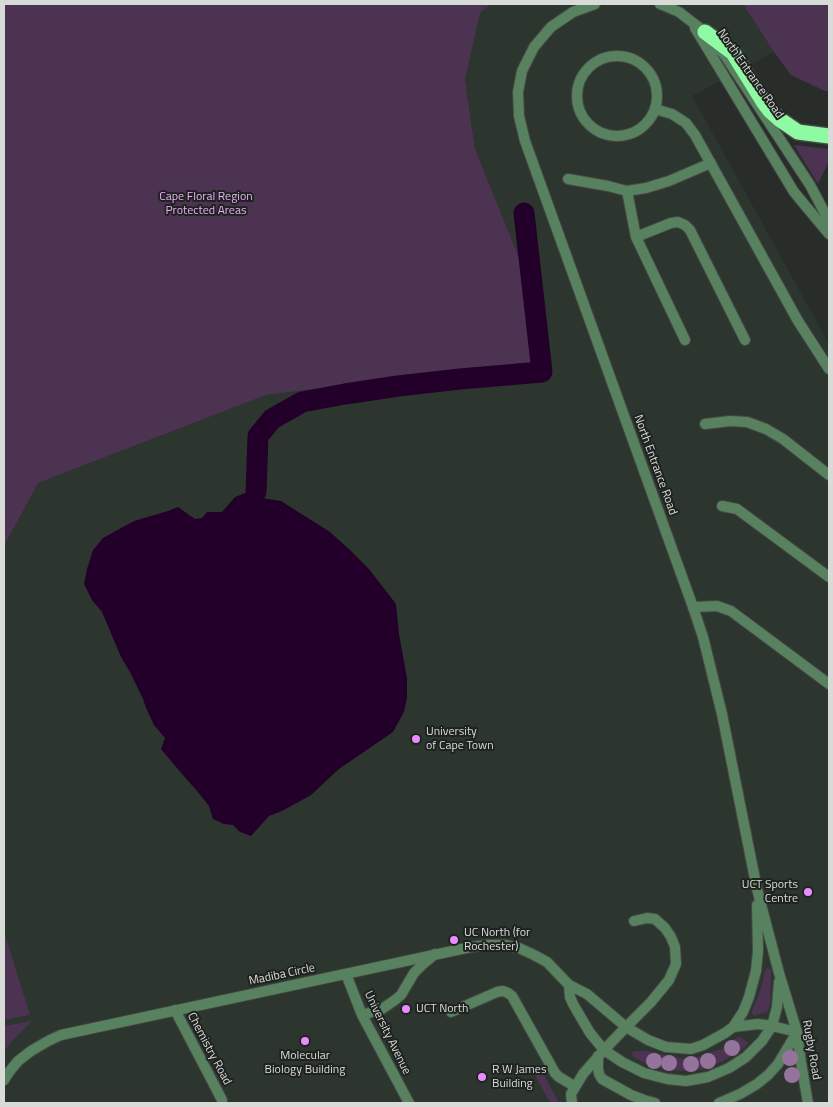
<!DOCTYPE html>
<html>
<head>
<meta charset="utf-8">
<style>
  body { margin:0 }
  #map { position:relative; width:833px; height:1107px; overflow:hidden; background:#292d29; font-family:"Titillium Web",sans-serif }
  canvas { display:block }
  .frame { position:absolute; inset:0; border:5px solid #d8dbd8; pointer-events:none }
</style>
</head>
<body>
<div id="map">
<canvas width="833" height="1107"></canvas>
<div class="frame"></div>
</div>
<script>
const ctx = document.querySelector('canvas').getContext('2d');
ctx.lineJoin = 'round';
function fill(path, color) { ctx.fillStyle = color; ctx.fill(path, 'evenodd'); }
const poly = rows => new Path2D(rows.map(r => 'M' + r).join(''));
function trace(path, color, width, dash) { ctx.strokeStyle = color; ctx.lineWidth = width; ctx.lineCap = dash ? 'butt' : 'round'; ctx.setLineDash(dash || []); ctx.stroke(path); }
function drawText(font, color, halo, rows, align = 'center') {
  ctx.font = font + ' "Titillium Web",sans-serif'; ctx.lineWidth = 4; ctx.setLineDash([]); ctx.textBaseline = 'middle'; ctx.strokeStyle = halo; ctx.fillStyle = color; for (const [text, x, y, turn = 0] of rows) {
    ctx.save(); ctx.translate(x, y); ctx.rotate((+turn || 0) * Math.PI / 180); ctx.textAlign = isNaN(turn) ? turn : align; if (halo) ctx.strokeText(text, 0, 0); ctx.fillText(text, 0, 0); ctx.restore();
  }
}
const built = poly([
  [491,4,743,4,774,52,692,96,829,344,829,1103,4,1103,4,1020,29,1014,4,931,4,546,38,483,266,395,537,361,520,260,475,149,465,80,480,13]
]);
const green = poly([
  [4,4,491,4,480,13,465,80,475,149,520,260,537,361,266,395,38,483,4,546],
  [743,4,829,4,829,91,825,91,791,75,774,52],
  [794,145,829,149,829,161,818,184],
  [4,931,30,1015,4,1020],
  [767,968,771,970,771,977,770,1005,767,1012,754,1016,752,1014,752,1011,762,986,765,971],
  [32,1021,12,1041,4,1051,4,1026],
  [739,1036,749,1043,740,1051,723,1061,705,1069,687,1071,668,1070,649,1065,635,1058,631,1053,635,1051,649,1051,671,1057,685,1059,698,1057,722,1049],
  [539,1066,559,1103,550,1103,534,1073]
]);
const water = poly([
  [256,492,262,498,281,501,330,532,349,549,369,569,396,604,399,634,407,678,407,698,404,712,393,732,339,769,311,795,282,811,269,816,251,836,240,832,233,825,224,824,213,819,209,806,197,791,182,774,161,749,165,738,154,725,146,708,143,699,130,672,121,657,102,612,92,600,84,584,87,569,93,550,103,538,134,521,168,511,178,507,195,519,202,518,207,512,222,512,235,497,245,493]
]);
const canal = poly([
  [256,492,258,436,272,419,302,402,345,394,398,386,460,379,542,372,524,213]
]);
const service = poly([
  '577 96a40 40 0 1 1 80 0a40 40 0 1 1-80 0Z',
  [655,109,672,114,686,123,695,135,798,321,829,369],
  [568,179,608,186,627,191,646,188,669,181,711,163],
  [627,191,636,237,685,340],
  [636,237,671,223,678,222,685,225,690,230,745,340],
  [705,424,730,421,747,422,766,429,783,439,829,475],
  [722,506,737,509,829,577],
  [693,607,717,606,731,611,829,684],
  [346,974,362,1015,409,1103],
  [175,1010,222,1100],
  [451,1012,497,992,503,991,508,993,512,996,555,1073,559,1077,574,1086],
  [362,1015,382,1009,395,1000,401,995,414,973,422,965,435,954],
  [626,1027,651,1002,669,980,676,964,675,947,671,937,665,928,655,919,647,918,634,921],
  [598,1056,598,1068,599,1074,602,1079,631,1095,644,1100,655,1103],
  [719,1103,740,1094,757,1084,768,1075,778,1064,797,1032]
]);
const minor = poly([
  [595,4,573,12,551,27,534,47,522,71,518,92,519,116,525,141,693,607,703,637,722,714,757,889,779,973,797,1032,801,1063,808,1103],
  [660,4,679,12,705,32,709,36],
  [695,28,794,192,829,234],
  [718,48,726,57,810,185,829,221],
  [569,985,570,997,573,1004,590,1033,604,1050,622,1062,644,1073,667,1079,686,1081,708,1077,729,1068,746,1057,762,1041,772,1026,777,1007,779,982],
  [733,1027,758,1024,772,1026,797,1032],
  [4,1080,9,1072,18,1061,31,1051,48,1041,61,1035,471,947,487,945,505,945,519,948,534,955,547,962,569,985,587,994,626,1027,648,1040,666,1047,691,1049,703,1045,725,1033,733,1027,743,1012,749,997,756,971,758,951,757,905],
  [572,1103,571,1094,583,1074,604,1050,626,1027]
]);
const motorway = poly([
  [705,32,733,53,764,103,770,111,779,119,798,132,829,136]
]);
const trees = [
  [732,1048],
  [790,1058],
  [654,1061],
  [708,1061],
  [669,1063],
  [691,1064],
  [792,1075]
];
const markers = [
  [416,739,5,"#e98dfe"],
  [808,892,5,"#e98dfe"],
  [454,940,5,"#e98dfe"],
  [406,1009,5,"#e98dfe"],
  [305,1041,5,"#e98dfe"],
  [482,1077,5,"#e98dfe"]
];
const streetNames = [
  ["North Entrance Road",750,74,55],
  ["North Entrance Road",655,465,70],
  ["Madiba Circle",282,975,-12],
  ["University Avenue",387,1033,64],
  ["Chemistry Road",209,1049,62],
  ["Rugby Road",811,1050,80]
];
const parkNames = [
  ["Cape Floral Region",206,197],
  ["Protected Areas",206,211]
];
const poiNames = [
  ["University",426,732],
  ["of Cape Town",426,746],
  ["UCT Sports",798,885,"right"],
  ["Centre",798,899,"right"],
  ["UC North (for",464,933],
  ["Rochester)",464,947],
  ["UCT North",416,1009],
  ["Molecular",305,1056,"center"],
  ["Biology Building",305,1070,"center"],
  ["R W James",492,1070],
  ["Building",492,1084]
];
fill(built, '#2d362e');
fill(green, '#4c3352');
fill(water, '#22002a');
trace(canal, '#22002a', 21);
trace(service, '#454945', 12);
trace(minor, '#454945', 12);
trace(motorway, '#454945', 18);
trace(service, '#58815f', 10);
trace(minor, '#58815f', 10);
trace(motorway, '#8efaa4', 15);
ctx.fillStyle = '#94739c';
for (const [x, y] of trees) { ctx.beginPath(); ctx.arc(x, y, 8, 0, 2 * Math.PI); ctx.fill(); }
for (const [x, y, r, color] of markers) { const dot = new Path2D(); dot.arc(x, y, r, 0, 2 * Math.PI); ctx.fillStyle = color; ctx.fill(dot); trace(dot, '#1f231f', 2); }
drawText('12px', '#d8dbd8', '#1f231f', streetNames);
drawText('12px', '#ecadfb', '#1f231f', parkNames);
drawText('12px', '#d8dbd8', '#1f231f', poiNames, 'left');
</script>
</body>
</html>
